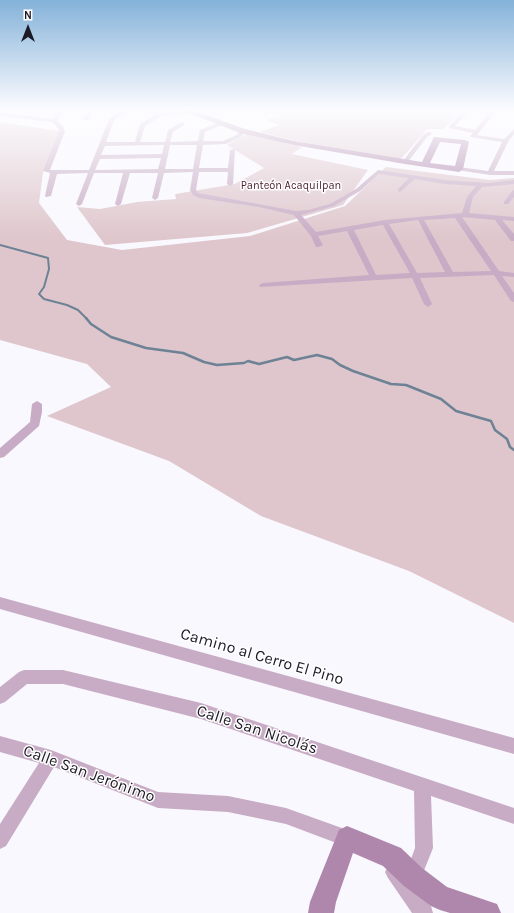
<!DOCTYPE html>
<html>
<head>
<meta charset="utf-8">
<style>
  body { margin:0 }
  #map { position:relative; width:514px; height:913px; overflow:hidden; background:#f9f8fe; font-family:Karla,sans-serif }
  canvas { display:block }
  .north { position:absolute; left:8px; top:8px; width:40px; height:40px; -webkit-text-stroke:3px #fff; paint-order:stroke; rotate:0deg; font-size:11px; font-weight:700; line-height:16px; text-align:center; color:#1e1a25 }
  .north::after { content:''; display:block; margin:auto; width:14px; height:18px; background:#1e1a25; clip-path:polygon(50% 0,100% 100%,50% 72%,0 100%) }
</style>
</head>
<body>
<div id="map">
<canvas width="514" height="913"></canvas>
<div class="north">N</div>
</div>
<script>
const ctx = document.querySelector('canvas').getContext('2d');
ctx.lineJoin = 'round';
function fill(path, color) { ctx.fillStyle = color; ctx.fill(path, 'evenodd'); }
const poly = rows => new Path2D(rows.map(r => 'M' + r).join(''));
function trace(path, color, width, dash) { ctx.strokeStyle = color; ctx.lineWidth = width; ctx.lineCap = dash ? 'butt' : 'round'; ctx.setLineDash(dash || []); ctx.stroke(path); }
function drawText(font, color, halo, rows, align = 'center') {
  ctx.font = font + ' Karla,sans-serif'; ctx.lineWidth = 3; ctx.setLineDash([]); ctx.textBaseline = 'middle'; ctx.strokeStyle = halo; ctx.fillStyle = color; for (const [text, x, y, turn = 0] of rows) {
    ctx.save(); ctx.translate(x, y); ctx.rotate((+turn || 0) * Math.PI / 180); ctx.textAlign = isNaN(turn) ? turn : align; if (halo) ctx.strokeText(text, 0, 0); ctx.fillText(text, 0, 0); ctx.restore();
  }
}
const green = poly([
  [266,111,463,111,443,129,427,129,401,159,296,141,260,132,280,125,266,120,277,116],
  [0,122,59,131,43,172,39,203,67,240,122,250,250,236,345,206,386,167,490,180,514,178,514,623,409,571,261,516,169,461,47,416,111,387,87,364,0,340],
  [247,134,302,147,292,154,368,170,343,205,247,233,105,245,77,207,100,209,137,202,176,199,175,194,235,184,264,168,227,145]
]);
const streamFar1 = poly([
  [0,245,48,258,49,269,44,287,39,294,44,299,67,305,78,310,87,319]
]);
const stream = poly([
  [86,318,91,324,111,337,146,348,183,353,204,362,217,365,244,363,248,361,259,364,287,357,294,360,317,355,332,359,340,365,353,371,391,384,406,385,441,399,456,411,491,421,495,430,507,439,510,447,514,450]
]);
const minor = poly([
  [60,111,65,111,57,121,63,126,65,131,50,170,89,170,109,119,121,111,127,111,114,120,106,142,135,142,140,124,161,111,166,111,166,113,145,126,140,142,165,142,168,130,182,122,184,123,184,125,173,132,170,142,198,141,200,130,222,121,225,123,224,124,205,132,203,141,223,141,237,135,241,130,246,131,241,137,226,144,203,145,199,168,228,168,230,150,235,149,233,184,230,186,227,184,228,172,199,172,196,190,198,193,296,211,308,210,330,204,356,189,378,170,445,180,488,183,514,180,514,184,482,187,473,197,469,213,514,217,514,221,502,220,514,234,514,241,511,241,495,220,462,217,499,271,514,273,514,277,502,276,514,293,514,302,511,301,494,275,420,278,432,304,428,307,424,304,412,278,260,287,259,285,263,283,369,275,347,231,318,236,323,245,319,247,316,247,311,236,294,215,259,207,199,198,193,195,190,190,193,172,164,173,158,198,155,200,152,198,158,173,130,173,121,204,118,206,115,204,123,173,94,173,82,204,79,206,76,204,88,173,57,174,51,196,46,197,45,196,50,173,43,171,59,131,58,128,52,122,0,116,0,112,53,119,60,111],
  [164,145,162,154,101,155,105,146,164,145],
  [170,145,197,145,193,169,165,169,170,145],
  [161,158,158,169,95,170,100,159,161,158],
  [379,174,409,178,397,190,400,192,415,179,445,184,476,186,467,197,462,213,385,220,316,232,301,215,334,206,360,191,379,174],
  [455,218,491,271,453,272,424,220,455,218],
  [418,220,445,272,417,273,389,224,418,220],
  [383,225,410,273,376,275,354,230,383,225],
  [89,111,94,111,88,120,84,120,83,119,89,111],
  [464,111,469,111,455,126,475,130,491,111,496,111,477,135,504,139,514,129,514,134,508,142,494,171,514,171,514,175,490,175,457,170,456,169,459,167,488,171,502,142,471,137,470,136,473,133,449,128,449,126,464,111],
  [428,132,433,133,427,137,407,163,403,163,403,161,423,135,428,132],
  [514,190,514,197,508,204,504,204,504,202,512,191,514,190],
  [37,401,42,404,42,412,39,426,4,457,0,458,0,448,30,422,32,404,37,401],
  [0,597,514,738,514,754,0,609,0,597],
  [24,670,63,670,201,703,514,808,514,824,431,796,433,848,419,883,414,886,431,906,433,913,412,913,388,878,385,872,388,866,394,863,400,866,406,873,415,848,414,791,201,719,63,684,27,684,5,702,0,704,0,687,19,672,24,670],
  [0,736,51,750,158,792,228,796,286,808,353,832,356,838,353,844,347,847,286,824,228,812,158,808,54,767,6,846,0,849,0,824,39,763,0,752,0,736]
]);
const tertiary = poly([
  [147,111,193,111,193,112,190,114,160,116,147,111]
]);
const secondary = poly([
  [184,111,195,111,245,129,294,141,422,162,434,137,465,140,469,142,463,169,459,172,405,164,294,145,240,133,184,111],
  [440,142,461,144,455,166,430,163,440,142],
  [347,826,401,848,422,868,447,887,497,904,501,913,450,913,440,910,431,906,404,886,383,866,353,853,336,902,334,913,308,913,310,902,339,830,347,826]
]);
const farParknames = [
  ["Panteón Acaquilpan",291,186]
];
const nearStreetnames = [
  ["Camino al Cerro El Pino",262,657,16],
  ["Calle San Nicolás",257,730,18],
  ["Calle San Jerónimo",89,774,20]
];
fill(green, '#dec6cc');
trace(streamFar1, '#6d8294', 2);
trace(stream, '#6d8294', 2.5);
fill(minor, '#c8acc5');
fill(tertiary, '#c8acc5');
fill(secondary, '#af86ac');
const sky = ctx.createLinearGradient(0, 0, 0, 239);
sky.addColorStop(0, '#84b2d9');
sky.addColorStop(0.46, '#fcfcff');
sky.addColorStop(1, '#fcfcff00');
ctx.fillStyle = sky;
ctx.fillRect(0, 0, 514, 239);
drawText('11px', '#4a1a2d', '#fff', farParknames);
drawText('16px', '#1e1a25', '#fff', nearStreetnames);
</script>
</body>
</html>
